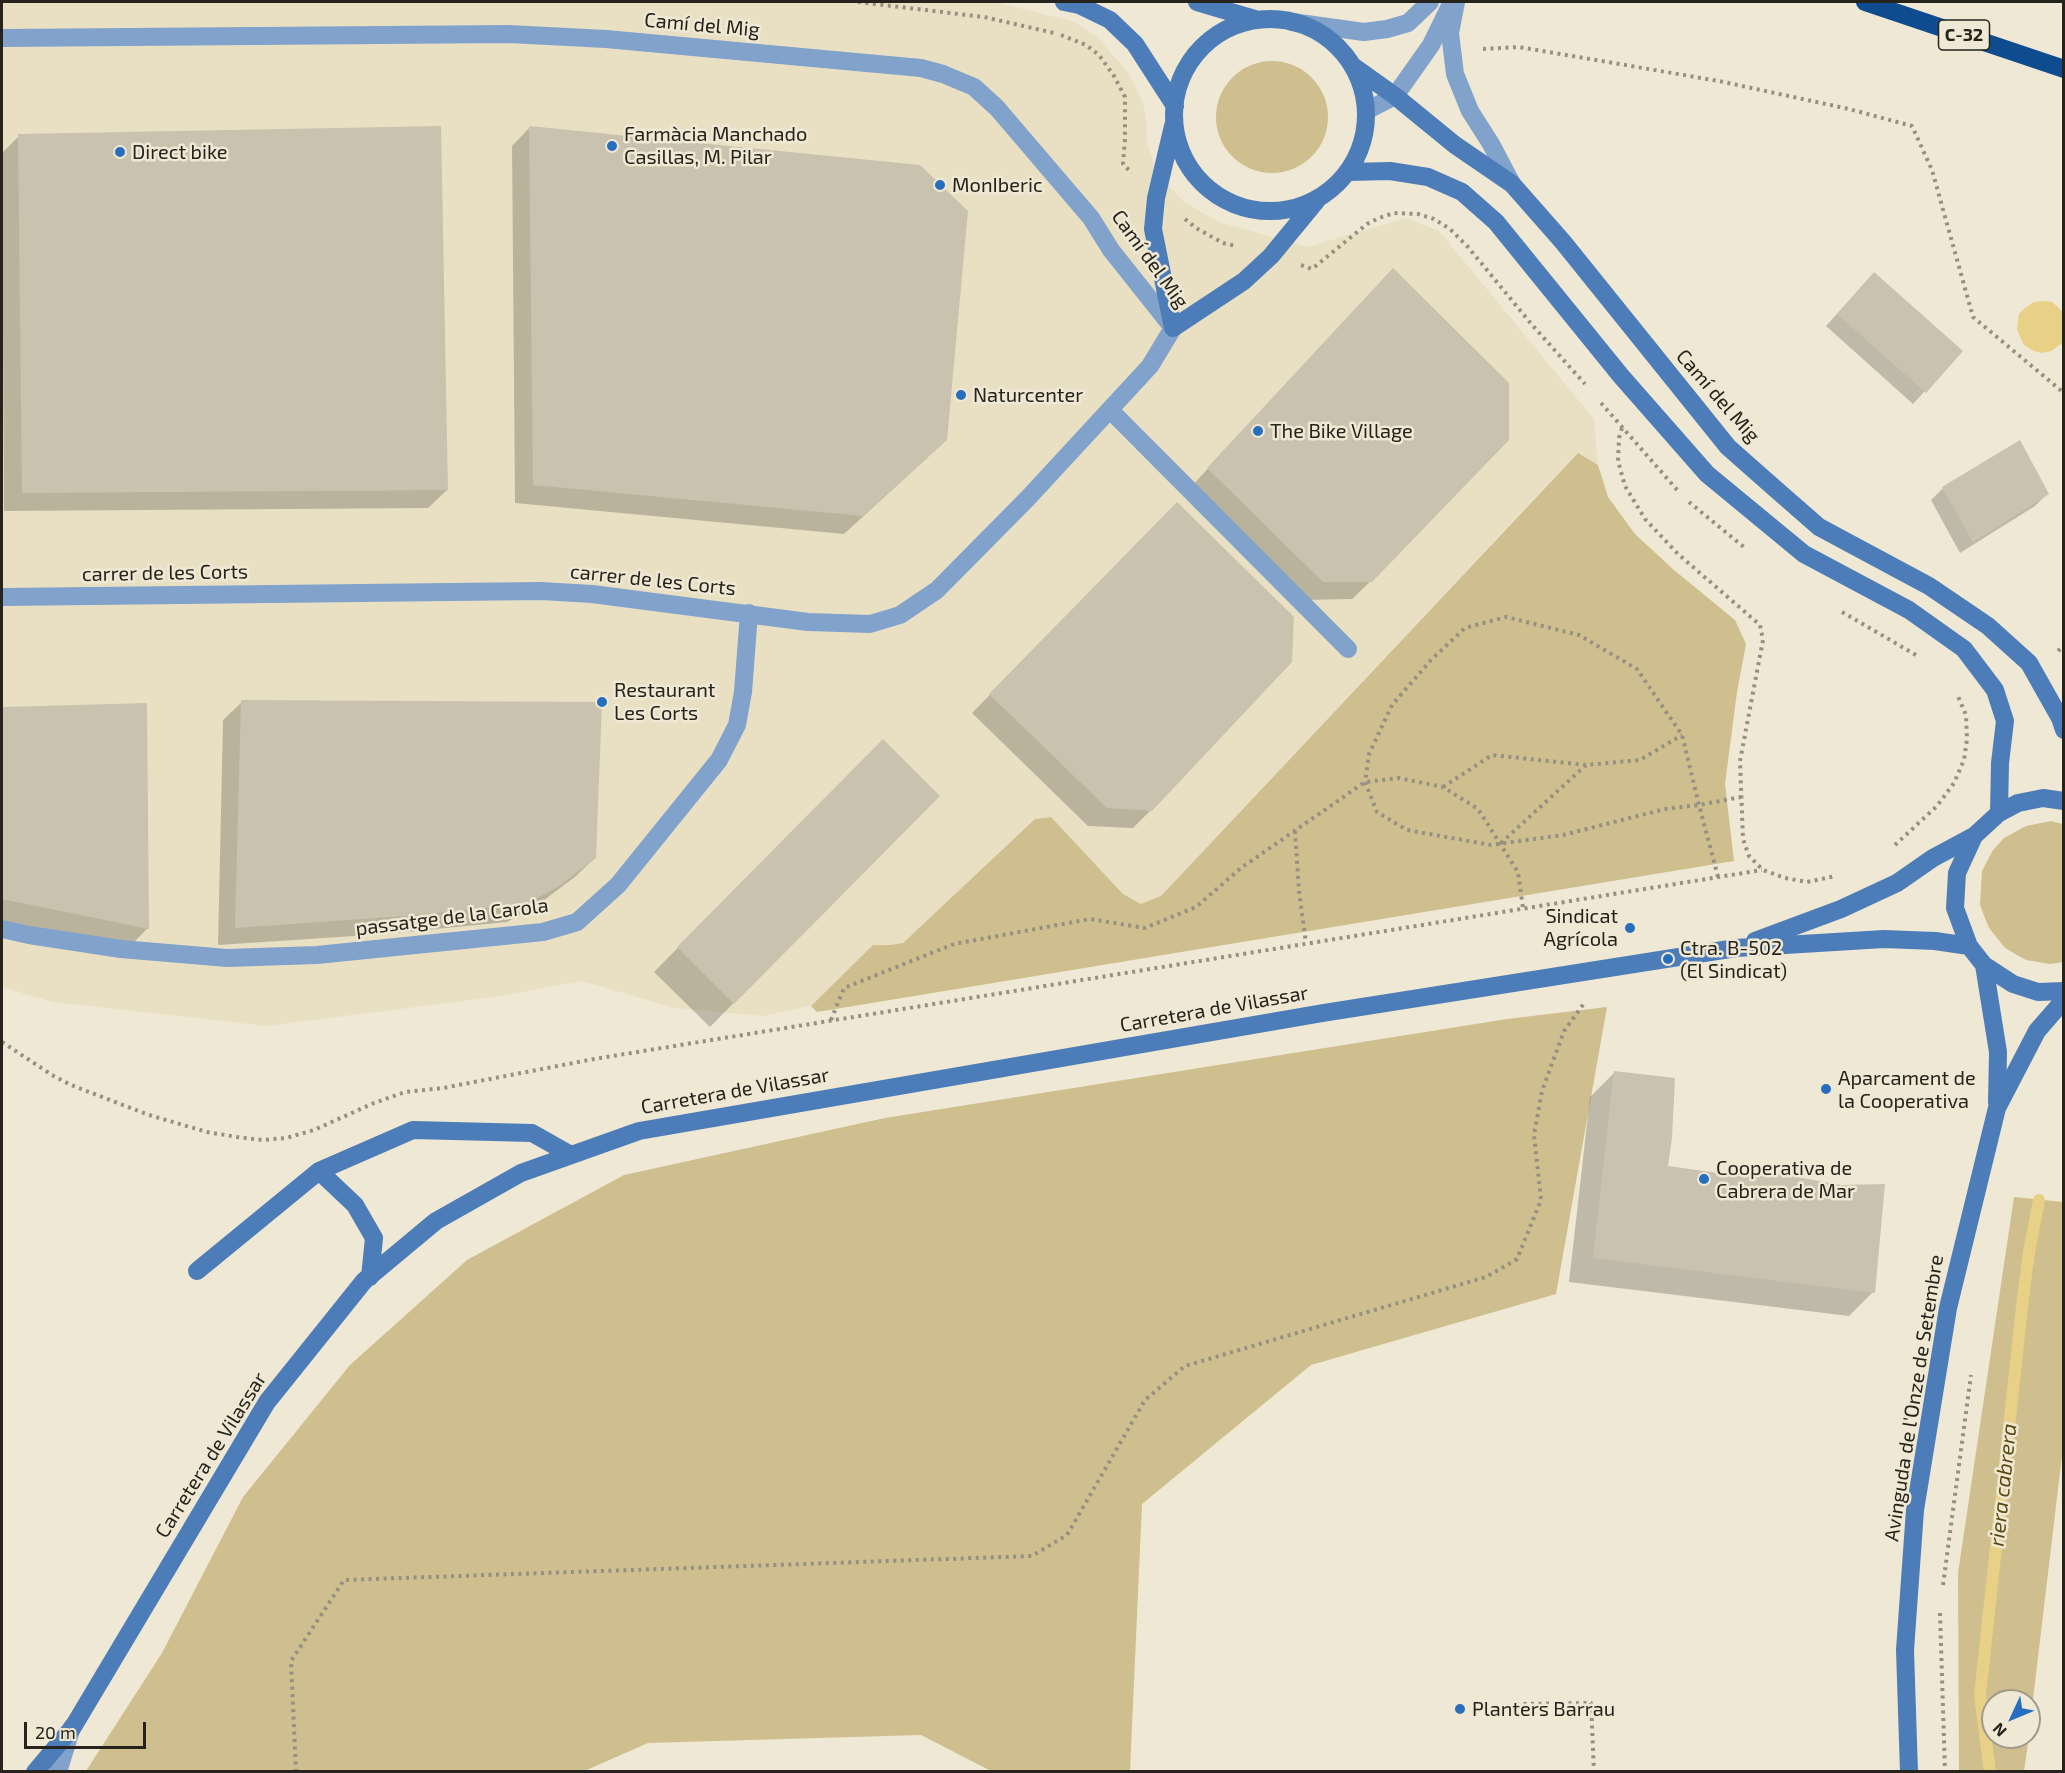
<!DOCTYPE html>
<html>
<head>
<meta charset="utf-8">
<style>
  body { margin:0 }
  #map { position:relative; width:2065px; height:1773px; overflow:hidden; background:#efe8d4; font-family:"Exo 2",sans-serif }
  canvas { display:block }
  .frame { position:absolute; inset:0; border:3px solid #25231b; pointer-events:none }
  .north { position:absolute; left:1981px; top:1689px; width:60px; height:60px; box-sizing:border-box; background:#efe8d4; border:2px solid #9e998a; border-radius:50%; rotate:226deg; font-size:16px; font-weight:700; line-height:24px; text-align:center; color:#25231b }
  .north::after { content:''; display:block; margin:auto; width:21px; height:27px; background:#276ebe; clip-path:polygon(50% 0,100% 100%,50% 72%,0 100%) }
  .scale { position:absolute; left:24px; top:1722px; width:122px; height:27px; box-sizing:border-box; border:3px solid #25231b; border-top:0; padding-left:8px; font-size:18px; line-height:21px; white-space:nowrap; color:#25231b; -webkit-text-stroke:4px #efe8d4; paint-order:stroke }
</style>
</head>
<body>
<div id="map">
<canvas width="2065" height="1773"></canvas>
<div class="frame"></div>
<div class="north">N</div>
<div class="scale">20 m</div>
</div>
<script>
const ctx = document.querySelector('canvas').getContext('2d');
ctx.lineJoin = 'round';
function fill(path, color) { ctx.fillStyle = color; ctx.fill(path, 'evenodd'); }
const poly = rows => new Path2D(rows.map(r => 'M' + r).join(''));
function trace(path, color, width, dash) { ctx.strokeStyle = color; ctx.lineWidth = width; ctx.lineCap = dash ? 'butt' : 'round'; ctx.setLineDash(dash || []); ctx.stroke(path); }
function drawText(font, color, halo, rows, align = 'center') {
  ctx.font = font + ' "Exo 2",sans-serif'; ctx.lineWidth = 5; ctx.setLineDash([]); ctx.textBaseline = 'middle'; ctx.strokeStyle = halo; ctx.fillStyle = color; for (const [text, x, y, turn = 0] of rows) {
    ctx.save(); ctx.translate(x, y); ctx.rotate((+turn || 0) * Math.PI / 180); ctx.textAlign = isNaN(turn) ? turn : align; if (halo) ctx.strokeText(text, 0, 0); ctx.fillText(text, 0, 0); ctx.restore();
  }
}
const built = poly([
  [2,2,995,2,1075,22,1097,37,1128,72,1143,103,1146,119,1147,142,1156,172,1184,202,1219,222,1308,247,1406,218,1439,231,1594,419,1598,465,1577,453,1161,896,1141,905,1123,894,1050,817,1035,819,903,943,890,945,873,945,811,1006,763,1016,675,1008,582,981,495,997,266,1026,52,1002,2,987]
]);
const green = poly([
  '1216 117a56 56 0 1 1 112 0a56 56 0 1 1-112 0Z',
  [1578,453,1598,465,1608,497,1635,534,1674,570,1735,620,1746,644,1737,692,1725,784,1734,861,817,1012,811,1006,873,945,890,945,903,943,1035,819,1051,817,1123,894,1141,904,1161,896],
  [2051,821,2063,824,2064,962,2050,964,2026,960,2005,948,1989,928,1980,905,1982,871,1993,850,2004,838,2026,826],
  [1607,1007,1556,1294,1311,1365,1142,1504,1130,1771,991,1771,921,1735,648,1743,582,1772,86,1771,162,1653,243,1497,350,1365,467,1260,624,1175,885,1118,1507,1019],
  [2014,1197,2063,1202,2063,1447,2029,1733,2029,1701,1993,1701,1993,1737,2029,1737,2024,1771,1959,1771,1958,1573]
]);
const water = poly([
  [2043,301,2052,302,2063,312,2064,342,2051,351,2042,353,2034,351,2024,345,2017,330,2019,314,2025,308,2034,302]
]);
const shadow = poly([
  [530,127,927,458,844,534,515,503,512,146],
  [19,136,447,490,428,508,4,511,2,153],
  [1862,286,1961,351,1913,404,1826,326],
  [1375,288,1371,581,1352,599,1304,600,1190,488],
  [1943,488,2047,494,2035,506,1960,553,1931,500],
  [1177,504,1151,810,1133,828,1088,826,972,713],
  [242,702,595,858,576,876,539,904,507,922,385,934,218,945,223,720],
  [145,704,148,928,130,946,2,921,2,708],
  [883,741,938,796,710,1027,654,972],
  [1614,1073,1667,1167,1873,1292,1849,1316,1569,1282,1590,1097]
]);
const stream = poly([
  [1990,1772,1980,1695,2023,1298,2029,1252,2039,1200]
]);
const building = poly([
  [441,126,448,490,22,493,18,134],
  [529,126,920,165,968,211,947,440,863,516,533,485],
  [1393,268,1509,383,1509,440,1372,582,1323,582,1207,468],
  [1874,272,1963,351,1926,393,1837,314],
  [2020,440,2049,494,1973,542,1942,487],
  [1177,502,1294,617,1292,662,1152,811,1107,808,989,694],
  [241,700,602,702,596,858,559,886,526,904,405,916,235,928],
  [147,703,149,929,2,899,2,707],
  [883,739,940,796,734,1004,677,947],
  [1614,1071,1675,1078,1672,1138,1668,1166,1725,1174,1757,1170,1842,1185,1885,1184,1875,1293,1593,1258]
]);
const path = poly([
  [858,2,984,17,1054,33],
  [1061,35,1086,45,1099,55,1114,76,1125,97,1125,139,1123,164,1132,173],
  [1483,49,1519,47,1719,81,1849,109,1912,126,1932,170,1973,317,2064,393],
  [1185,219,1196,228,1223,243,1236,246],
  [1301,265,1312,269,1367,224,1379,218,1394,213,1418,214,1434,219,1450,229,1468,247,1533,326,1585,384],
  [1601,403,1679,492],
  [1622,428,1619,438,1618,461,1625,486,1645,519,1678,554,1760,625,1763,640,1740,761,1743,839,1749,856,1763,870,1785,878,1807,882,1836,876],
  [1689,502,1745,548],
  [1842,612,1916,655],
  [2058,651,2064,645],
  [1443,787,1492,755,1586,765,1640,760,1682,735],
  [1295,831,1299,891,1306,943],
  [1501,843,1586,765],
  [1895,845,1937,806,1954,783,1964,760,1967,739,1966,715,1957,694],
  [1718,877,1699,805,1682,735,1637,669,1579,635,1506,617,1465,628,1431,660,1392,705,1369,754,1365,782,1377,812,1407,830,1491,845,1563,835,1665,809,1699,805,1741,797],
  [831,1020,844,988,954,944,1090,919,1145,928,1196,907,1241,868,1365,782,1399,778,1443,787,1478,809,1518,872,1523,908],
  [2,1042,52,1075,71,1085,149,1115,207,1132,237,1137,262,1140,286,1138,314,1130,374,1103,405,1092,443,1088,594,1059,1762,870],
  [1943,1585,1971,1375],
  [1940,1613,1945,1772],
  [1516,1704,1591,1703,1594,1772],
  [296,1772,291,1661,344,1580,1032,1556,1067,1535,1145,1400,1185,1366,1486,1277,1517,1259,1541,1200,1534,1135,1542,1091,1564,1031,1585,1002]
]);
const lane = poly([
  [1110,410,1348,649]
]);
const street = poly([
  [1456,2,1450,33,1455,74,1470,111,1491,144,1512,184],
  [1292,22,1364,32,1387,29,1408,23,1430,2],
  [2,38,509,34,606,39,921,68,943,74,974,87,997,108,1091,218,1111,250,1173,328,1150,366,1028,498,937,590,900,615,870,624,808,622,592,594,541,591,2,597],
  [1366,111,1395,96,1431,45,1449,8],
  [2,929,29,935,121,949,227,958,317,955,543,932,577,922,618,885,719,760,737,725,743,692,749,613],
  [58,1772,72,1727]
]);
const secondary = poly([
  [1064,2,1079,5,1110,20,1135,44,1175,106],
  [1197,2,1258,20],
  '1174 115a96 96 0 1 1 192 0a96 96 0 1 1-192 0Z',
  [1353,66,1395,96,1455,145,1512,184,1563,242,1728,447,1771,485,1819,527,1929,586,1988,626,2029,663,2060,718,2064,730],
  [1173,126,1156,198,1153,229,1173,328,1244,281,1271,256,1317,200],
  [1348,172,1390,171,1428,177,1462,192,1496,222,1621,376,1707,474,1804,554,1909,610,1964,649,1995,690,2005,721,2000,763,1999,813],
  [2064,801,2043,798,2018,803,1999,813,1974,836,1957,873,1955,908,1969,946,1984,965,2013,984,2038,992,2064,991],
  [1755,941,1841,909,1897,883,1933,858,1974,836],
  [1984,965,1998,1052,1997,1103],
  [319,1171,355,1205,374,1238,370,1277],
  [197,1271,319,1171,413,1130,532,1133,571,1155],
  [35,1772,73,1727,267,1402,364,1281,436,1221,521,1173,639,1131,1323,1013,1736,948,1884,939,1935,941,1969,946],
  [1909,1772,1905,1650,1915,1510,1948,1308,1997,1108,2037,1031,2064,1000]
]);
const highway = poly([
  [1865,2,2064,69]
]);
const markers = [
  [612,146,6,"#276ebe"],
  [120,152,6,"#276ebe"],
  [940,185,6,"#276ebe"],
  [961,395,6,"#276ebe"],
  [1258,431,6,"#276ebe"],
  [602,702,6,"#276ebe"],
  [1630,928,6,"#276ebe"],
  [1668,959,6,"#276ebe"],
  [1826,1089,6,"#276ebe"],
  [1704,1179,6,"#276ebe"],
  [1460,1709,6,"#276ebe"]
];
const shields = [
  [1964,35,51]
];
const shieldNames = [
  ["C-32",1964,35]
];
const streetNames = [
  ["Camí del Mig",702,25,5],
  ["Camí del Mig",1150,259,54],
  ["Camí del Mig",1718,396,49],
  ["carrer de les Corts",165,573,-1],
  ["carrer de les Corts",653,580,6],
  ["passatge de la Carola",452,917,-7],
  ["Carretera de Vilassar",1214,1009,-10],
  ["Carretera de Vilassar",735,1091,-10],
  ["Avinguda de l'Onze de Setembre",1914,1398,-81],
  ["Carretera de Vilassar",211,1455,-58]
];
const poiNames = [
  ["Farmàcia Manchado",624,134],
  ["Casillas, M. Pilar",624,157],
  ["Direct bike",132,152],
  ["MonIberic",952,185],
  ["Naturcenter",973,395],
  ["The Bike Village",1270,431],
  ["Restaurant",614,690],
  ["Les Corts",614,713],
  ["Sindicat",1618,916,"right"],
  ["Agrícola",1618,939,"right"],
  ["Ctra. B-502",1680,948],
  ["(El Sindicat)",1680,971],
  ["Aparcament de",1838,1078],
  ["la Cooperativa",1838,1101],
  ["Cooperativa de",1716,1168],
  ["Cabrera de Mar",1716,1191],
  ["Planters Barrau",1472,1709]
];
const waterNames = [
  ["riera cabrera",2003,1485,-84]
];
fill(built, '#e9e0c4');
fill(green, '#cfbf8e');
fill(water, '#e8d086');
fill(shadow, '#0003');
trace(stream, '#e8d086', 12);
fill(building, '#c9c2ae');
trace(path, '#959082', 4, [3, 4.5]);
trace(lane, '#81a2cb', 18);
trace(street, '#81a2cb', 18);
trace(secondary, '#4d7db9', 18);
trace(highway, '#0e4c8f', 18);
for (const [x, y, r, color] of markers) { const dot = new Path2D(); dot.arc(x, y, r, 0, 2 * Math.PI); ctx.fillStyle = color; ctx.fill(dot); trace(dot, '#efe8d4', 2); }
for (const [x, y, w] of shields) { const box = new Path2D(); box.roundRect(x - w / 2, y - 15, w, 30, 4.5); ctx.fillStyle = '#efe8d4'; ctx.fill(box); trace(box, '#25231b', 1.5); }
drawText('bold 18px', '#25231b', null, shieldNames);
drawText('20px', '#25231b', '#efe8d4', streetNames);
drawText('20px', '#25231b', '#efe8d4', poiNames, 'left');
drawText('italic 21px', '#5a490f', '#efe8d4', waterNames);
</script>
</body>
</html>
